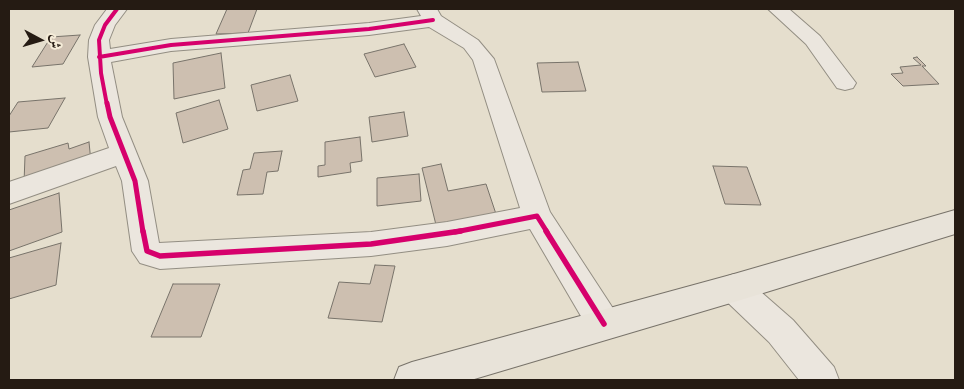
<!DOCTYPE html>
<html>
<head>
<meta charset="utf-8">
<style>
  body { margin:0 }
  #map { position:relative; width:964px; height:389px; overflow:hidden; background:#e5decd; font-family:"IM FELL DW Pica",Amiri,serif }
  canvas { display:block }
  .frame { position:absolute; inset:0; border:10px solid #251b13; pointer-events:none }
  .north { position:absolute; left:15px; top:15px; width:50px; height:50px; -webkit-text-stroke:4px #f5ecd8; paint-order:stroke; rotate:96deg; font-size:14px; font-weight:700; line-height:20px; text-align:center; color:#251b13 }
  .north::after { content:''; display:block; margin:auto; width:18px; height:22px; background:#251b13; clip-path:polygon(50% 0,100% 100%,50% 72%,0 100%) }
</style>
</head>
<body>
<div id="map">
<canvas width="964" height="389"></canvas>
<div class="frame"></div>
<div class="north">ش</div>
</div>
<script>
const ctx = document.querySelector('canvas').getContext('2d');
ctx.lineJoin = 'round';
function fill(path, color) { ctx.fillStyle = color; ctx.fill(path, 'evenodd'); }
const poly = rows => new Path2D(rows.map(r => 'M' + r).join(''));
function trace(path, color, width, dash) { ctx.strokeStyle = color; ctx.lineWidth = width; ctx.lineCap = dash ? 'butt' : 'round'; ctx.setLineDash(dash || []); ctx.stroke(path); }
const building = poly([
  [227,9,257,9,248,33,216,34,227,9],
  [80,35,63,64,32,67,51,37,80,35],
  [404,44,416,67,375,77,364,54,404,44],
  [221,53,225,88,174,99,173,63,221,53],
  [917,57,926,66,922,66,939,84,903,86,891,74,903,73,900,67,921,65,913,58,917,57],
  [578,62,586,91,542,92,537,63,578,62],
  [290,75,298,101,257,111,251,85,290,75],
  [65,98,48,128,9,132,9,116,18,102,65,98],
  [219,100,228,129,183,143,176,113,219,100],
  [404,112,408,136,372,142,369,117,404,112],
  [360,137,362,161,350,163,351,172,318,177,318,166,325,165,325,142,360,137],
  [89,142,91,162,24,183,25,156,68,143,69,149,89,142],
  [282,151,278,171,267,172,263,194,237,195,243,170,250,169,254,153,282,151],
  [441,164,448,191,486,184,497,217,437,229,422,168,441,164],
  [713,166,747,167,761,205,725,204,713,166],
  [419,174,421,201,377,206,377,178,419,174],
  [59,193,62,232,9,251,9,210,59,193],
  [61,243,56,285,9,299,9,258,61,243],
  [375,265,395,266,382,322,328,318,339,282,370,284,375,265],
  [173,284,220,284,201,337,151,337,173,284]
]);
const minor = poly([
  [107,9,127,9,115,25,109,40,110,49,171,39,369,23,421,16,417,9,437,9,441,16,478,40,494,59,550,212,616,313,621,324,616,335,604,339,592,335,530,229,447,246,371,256,160,269,140,263,132,251,122,181,116,166,9,204,9,182,109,148,98,117,88,57,89,40,95,25,107,9],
  [429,27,464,48,473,60,520,208,447,222,371,232,159,243,148,181,122,117,111,62,171,51,369,35,429,27],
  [768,9,789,9,820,36,856,83,853,88,845,90,837,88,806,44,768,9],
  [734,274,745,278,793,320,834,367,839,380,799,380,769,342,723,298,718,288,723,278,734,274]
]);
const major = poly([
  [955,210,955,234,734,302,471,380,394,380,399,367,412,362,734,274,955,210]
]);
const cyclewayFar2 = poly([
  [99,57,171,45,369,29,433,20],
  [107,105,101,73,99,40,105,25,117,9]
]);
const cyclewayFar1 = poly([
  [107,103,110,117,135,181,143,232],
  [455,232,537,216,547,232]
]);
const cycleway = poly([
  [143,231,147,251,160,256,371,244,461,231],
  [546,231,604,324]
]);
fill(building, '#cdbfb0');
trace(building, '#78736a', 1);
trace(minor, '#938e83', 2);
trace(major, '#78736a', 2);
fill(minor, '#ebe6de');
fill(major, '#e8e3d9');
trace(cyclewayFar2, '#d6006c', 4);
trace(cyclewayFar1, '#d6006c', 5);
trace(cycleway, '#d6006c', 5.5);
</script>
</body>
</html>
